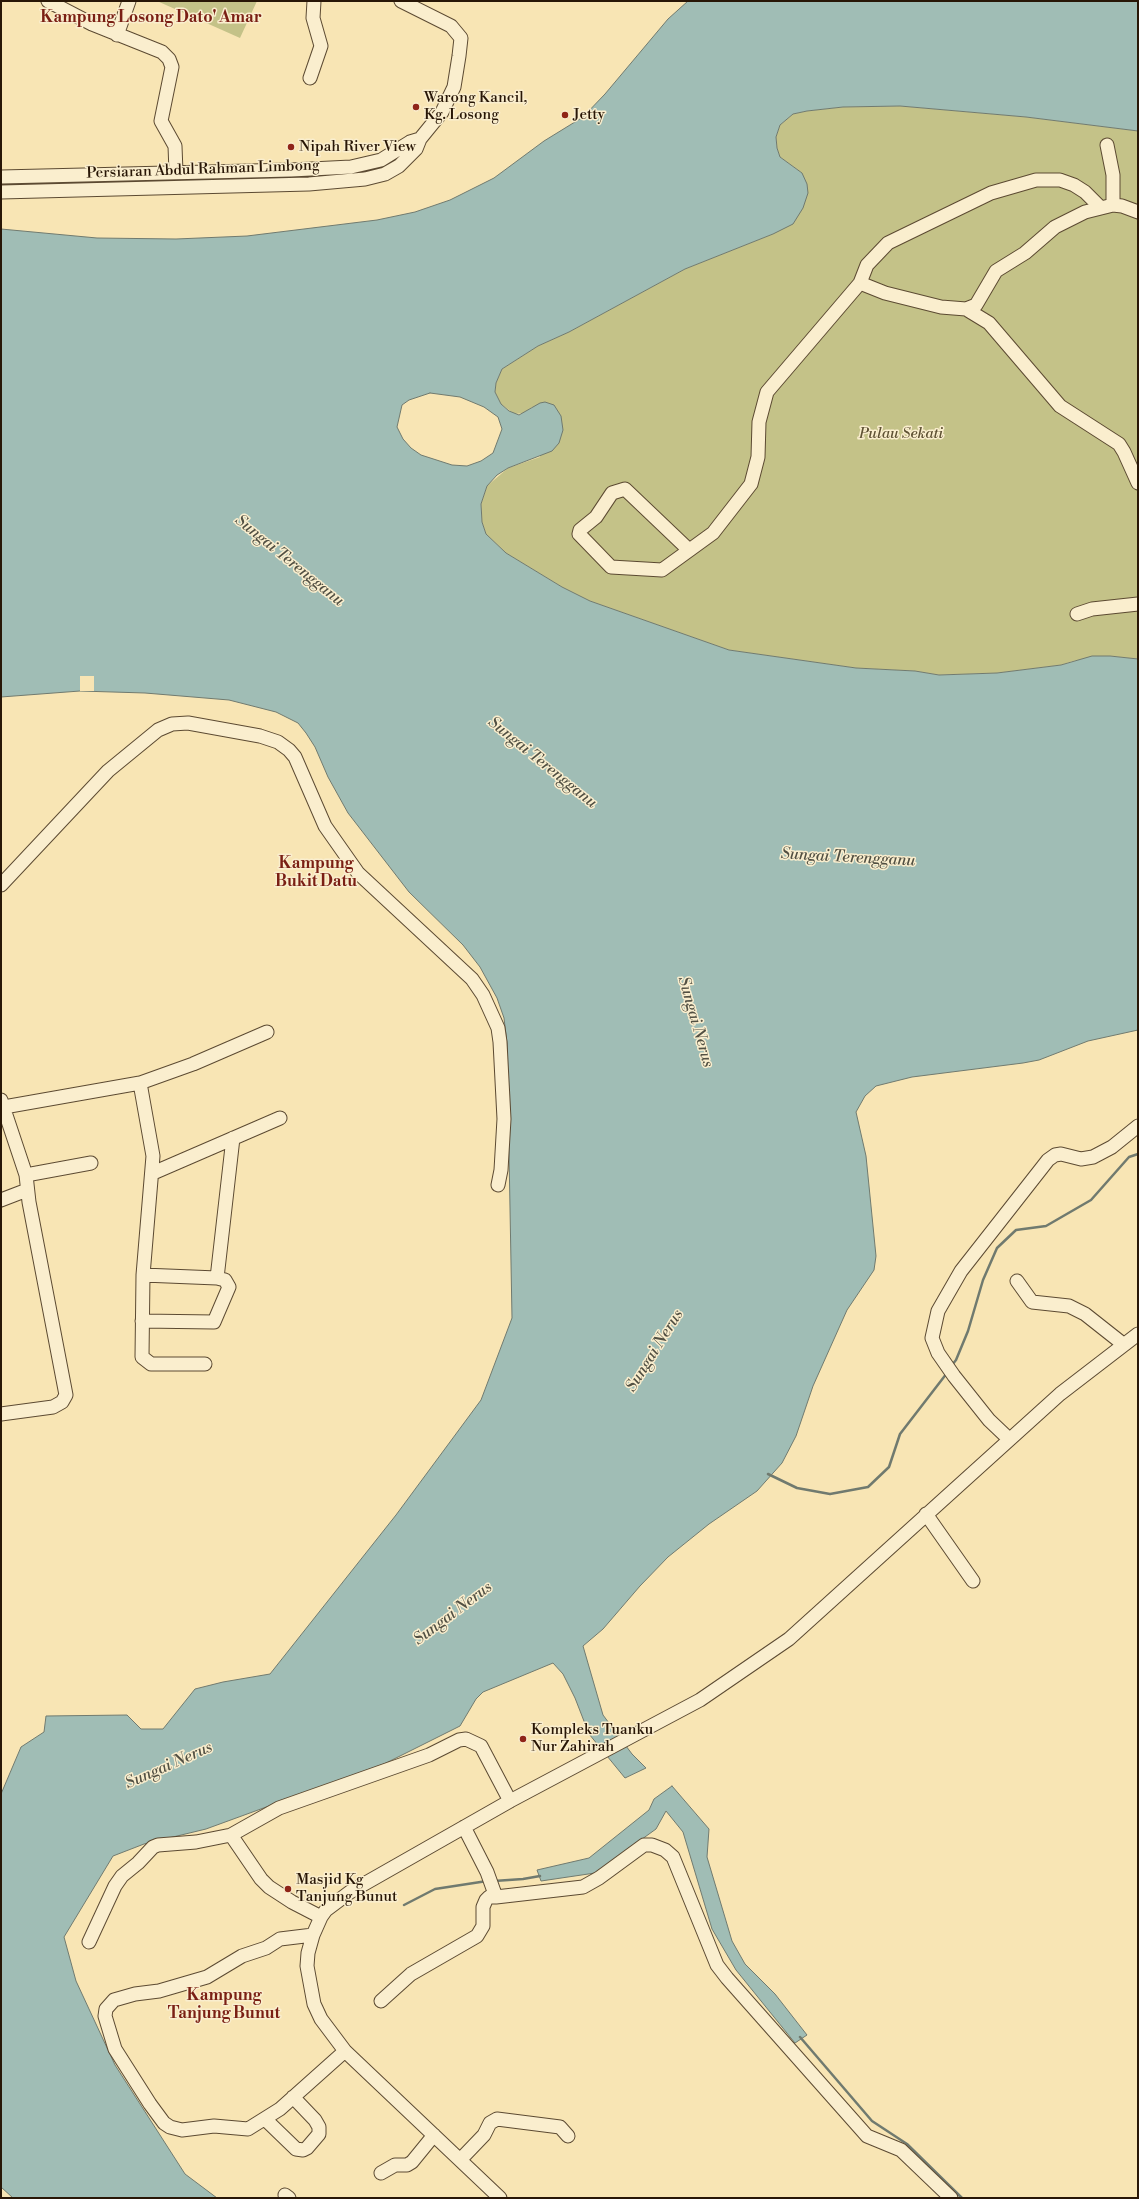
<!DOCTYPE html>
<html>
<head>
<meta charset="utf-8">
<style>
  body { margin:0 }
  #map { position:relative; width:1139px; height:2199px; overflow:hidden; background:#f8e5b4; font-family:"Libre Bodoni",serif }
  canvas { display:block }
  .frame { position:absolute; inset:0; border:2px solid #281606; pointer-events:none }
</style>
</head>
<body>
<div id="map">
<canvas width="1139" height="2199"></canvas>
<div class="frame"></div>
</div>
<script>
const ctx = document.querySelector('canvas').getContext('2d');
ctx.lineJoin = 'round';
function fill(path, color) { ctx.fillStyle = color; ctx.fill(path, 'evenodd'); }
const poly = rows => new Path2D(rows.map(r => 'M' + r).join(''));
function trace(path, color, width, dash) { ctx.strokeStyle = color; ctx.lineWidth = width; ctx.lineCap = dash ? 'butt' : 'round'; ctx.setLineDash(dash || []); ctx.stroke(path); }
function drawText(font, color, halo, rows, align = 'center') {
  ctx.font = font + ' "Libre Bodoni",serif'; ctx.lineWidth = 3; ctx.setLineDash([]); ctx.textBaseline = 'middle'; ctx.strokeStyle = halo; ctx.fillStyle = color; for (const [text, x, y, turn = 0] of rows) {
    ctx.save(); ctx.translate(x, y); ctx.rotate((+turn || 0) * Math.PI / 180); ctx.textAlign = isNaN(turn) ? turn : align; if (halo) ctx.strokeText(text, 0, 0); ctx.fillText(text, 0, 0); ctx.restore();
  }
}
const green = poly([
  [157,1,257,1,240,38],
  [900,106,1026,117,1138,131,1138,659,1110,656,1073,661,1061,665,997,673,939,675,915,671,856,668,729,650,590,601,562,587,506,553,486,534,482,522,481,504,487,486,508,468,540,457,532,407,525,413,514,414,501,404,495,392,496,383,502,369,538,346,569,332,685,269,773,234,802,173,780,157,777,148,776,137,780,125,793,114,807,111,843,107]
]);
const water = poly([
  [688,1,1138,1,1138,131,1026,117,900,106,843,107,807,111,793,114,780,125,776,137,777,148,780,157,802,173,807,184,808,193,803,208,793,224,773,234,685,269,569,332,538,346,502,369,496,383,495,392,501,404,509,411,519,415,540,403,545,402,554,405,561,416,563,430,559,443,552,451,508,468,497,475,487,486,481,504,482,522,486,534,506,553,562,587,590,601,729,650,856,668,915,671,939,675,997,673,1061,665,1092,656,1110,656,1138,659,1138,1030,1088,1041,1039,1060,1023,1063,912,1077,876,1086,865,1096,856,1112,866,1156,876,1256,874,1270,847,1310,813,1386,796,1436,782,1463,757,1491,709,1524,668,1557,640,1586,603,1629,583,1646,603,1715,632,1754,646,1768,625,1778,589,1734,575,1698,563,1674,553,1663,483,1692,476,1699,460,1726,384,1764,206,1829,144,1844,113,1856,64,1937,76,1981,115,2065,185,2174,217,2198,13,2198,1,2187,1,1794,21,1747,44,1732,46,1716,127,1715,141,1729,163,1729,195,1689,223,1682,270,1674,396,1515,481,1400,512,1318,507,1043,504,1018,497,998,480,967,463,945,409,892,348,813,328,777,315,747,306,733,298,723,276,712,229,700,145,693,80,691,1,697,1,229,97,238,176,239,247,236,377,220,415,212,450,200,494,178,544,141,583,117,605,94,668,19,688,1],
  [430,393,460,397,484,407,498,417,502,429,493,453,481,461,467,466,452,465,421,455,411,448,403,439,397,427,402,405,409,400,430,393],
  [672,1786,709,1829,707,1857,732,1941,745,1964,775,1994,807,2035,795,2043,736,1970,712,1929,683,1832,666,1811,656,1829,595,1873,541,1881,537,1870,589,1858,649,1810,654,1799,672,1786]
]);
const pier = poly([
  [80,676,94,676,94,691,80,691]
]);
const stream = poly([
  [952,1365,956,1360,968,1331,983,1280,997,1248,1016,1230,1046,1226,1091,1200,1129,1157,1138,1154],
  [768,1474,797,1488,830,1494,868,1487,889,1467,900,1434,947,1373],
  [494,1881,523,1879,540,1876],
  [404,1905,435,1889,487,1881],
  [800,2037,872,2121,907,2144,962,2198]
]);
const minor = poly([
  [48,1,92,24,162,52,169,59,172,67,161,121,175,146,176,172],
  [117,35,129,1],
  [310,78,321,46,313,18,314,1],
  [1107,145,1113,175,1113,205],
  [1,177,291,170,351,167,381,160,410,142,420,139],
  [1,192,309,184,365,179,385,174,399,166,416,149,420,139,442,112,454,87,459,56,461,38,451,26,401,1],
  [860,283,867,265,888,243,991,193,1036,180,1060,180,1074,185,1085,192,1101,208],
  [966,309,989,323,1060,406,1119,444,1124,452,1138,483],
  [689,550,625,489,612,493,596,517,580,530,579,534,611,567,662,570,713,533,751,484,758,457,759,422,767,392,860,283,885,293,941,307,966,309,976,305,996,271,1025,253,1055,227,1085,212,1113,205,1122,206,1138,212],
  [1077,614,1092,609,1138,604],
  [1,885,108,771,158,730,172,724,188,723,260,736,278,742,289,750,295,757,325,826,358,873,472,979,483,995,498,1028,500,1042,504,1119,501,1170,498,1185],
  [140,1083,153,1156,143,1275,142,1357,151,1364,205,1364],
  [1,1100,26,1175,29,1202,66,1395,62,1402,53,1407,1,1414],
  [4,1107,140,1083,193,1064,267,1032],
  [153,1173,280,1118],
  [26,1175,91,1163],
  [1,1200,27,1190],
  [217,1278,233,1138],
  [1017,1281,1032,1302,1069,1306,1085,1314,1123,1344],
  [142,1321,214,1322,229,1287,225,1280,217,1278,143,1275],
  [1009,1439,989,1420,954,1376,938,1353,932,1338,938,1311,961,1271,1048,1160,1055,1155,1061,1154,1081,1159,1093,1157,1112,1147,1138,1126],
  [926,1514,973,1581],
  [464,1827,487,1872,496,1897,583,1887,599,1878,644,1845,652,1845,665,1850,673,1857,717,1965,727,1978,867,2136,901,2150,951,2198],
  [231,1835,261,1879,269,1887,292,1902,321,1917],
  [313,1935,280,1939,266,1948,242,1956,207,1977,159,1991,135,1994,114,2000,106,2009,105,2016,115,2049,150,2104,164,2123,170,2127,182,2130,214,2126,248,2129,280,2109,345,2051],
  [89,1942,115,1886,122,1876,138,1863,153,1847,158,1845,196,1842,231,1835,279,1808,429,1755,459,1740,466,1739,481,1746,510,1801],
  [381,2001,411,1974,477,1936,483,1926,483,1907,486,1900,489,1897,496,1897],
  [265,2119,296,2149,303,2150,307,2148,319,2134,319,2127,315,2120,293,2097],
  [460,2160,484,2135,490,2123,497,2119,560,2127,568,2136],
  [381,2173,395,2165,407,2165,412,2162,434,2135],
  [285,2195,289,2198],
  [500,2198,345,2051,321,2019,314,2004,307,1966,308,1953,313,1935,321,1917,326,1910,350,1892,510,1801,700,1700,789,1639,1060,1394,1138,1334]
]);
const markers = [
  [416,107,4,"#8f2418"],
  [565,115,4,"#8f2418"],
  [291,147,4,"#8f2418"],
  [523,1739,4,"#8f2418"],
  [288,1889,4,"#8f2418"]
];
const poiNames = [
  ["Warong Kancil,",424,98],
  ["Kg. Losong",424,115],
  ["Jetty",573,115],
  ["Nipah River View",299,147],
  ["Kompleks Tuanku",531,1730],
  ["Nur Zahirah",531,1747],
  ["Masjid Kg",296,1880],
  ["Tanjung Bunut",296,1897]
];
const streetNames = [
  ["Persiaran Abdul Rahman Limbong",203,170,-2]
];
const parkNames = [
  ["Pulau Sekati",901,434]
];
const neighbourhoodNames = [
  ["Kampung Losong Dato' Amar",151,18],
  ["Kampung",316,864],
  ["Bukit Datu",316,882],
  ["Kampung",224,1996],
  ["Tanjung Bunut",224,2014]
];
const waterNames = [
  ["Sungai Terengganu",289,561,39],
  ["Sungai Terengganu",542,763,39],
  ["Sungai Terengganu",848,858,3],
  ["Sungai Nerus",695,1022,74],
  ["Sungai Nerus",655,1351,-58],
  ["Sungai Nerus",453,1614,-37],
  ["Sungai Nerus",169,1766,-24]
];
fill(green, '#c4c288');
fill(water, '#a0bdb5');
trace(water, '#707a6f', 1);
fill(pier, '#f8e5b4');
trace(stream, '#707a6f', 2.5);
trace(minor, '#5c4a32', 15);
trace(minor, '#faeece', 13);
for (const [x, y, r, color] of markers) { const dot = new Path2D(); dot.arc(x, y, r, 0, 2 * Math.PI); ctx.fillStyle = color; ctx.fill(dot); trace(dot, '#faeece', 1.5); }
drawText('15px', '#281606', '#faeece', poiNames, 'left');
drawText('15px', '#281606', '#faeece', streetNames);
drawText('italic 15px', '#5f5234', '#faeece', parkNames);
drawText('bold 16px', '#7a1f14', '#faeece', neighbourhoodNames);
drawText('italic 16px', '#525043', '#faeece', waterNames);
</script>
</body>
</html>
